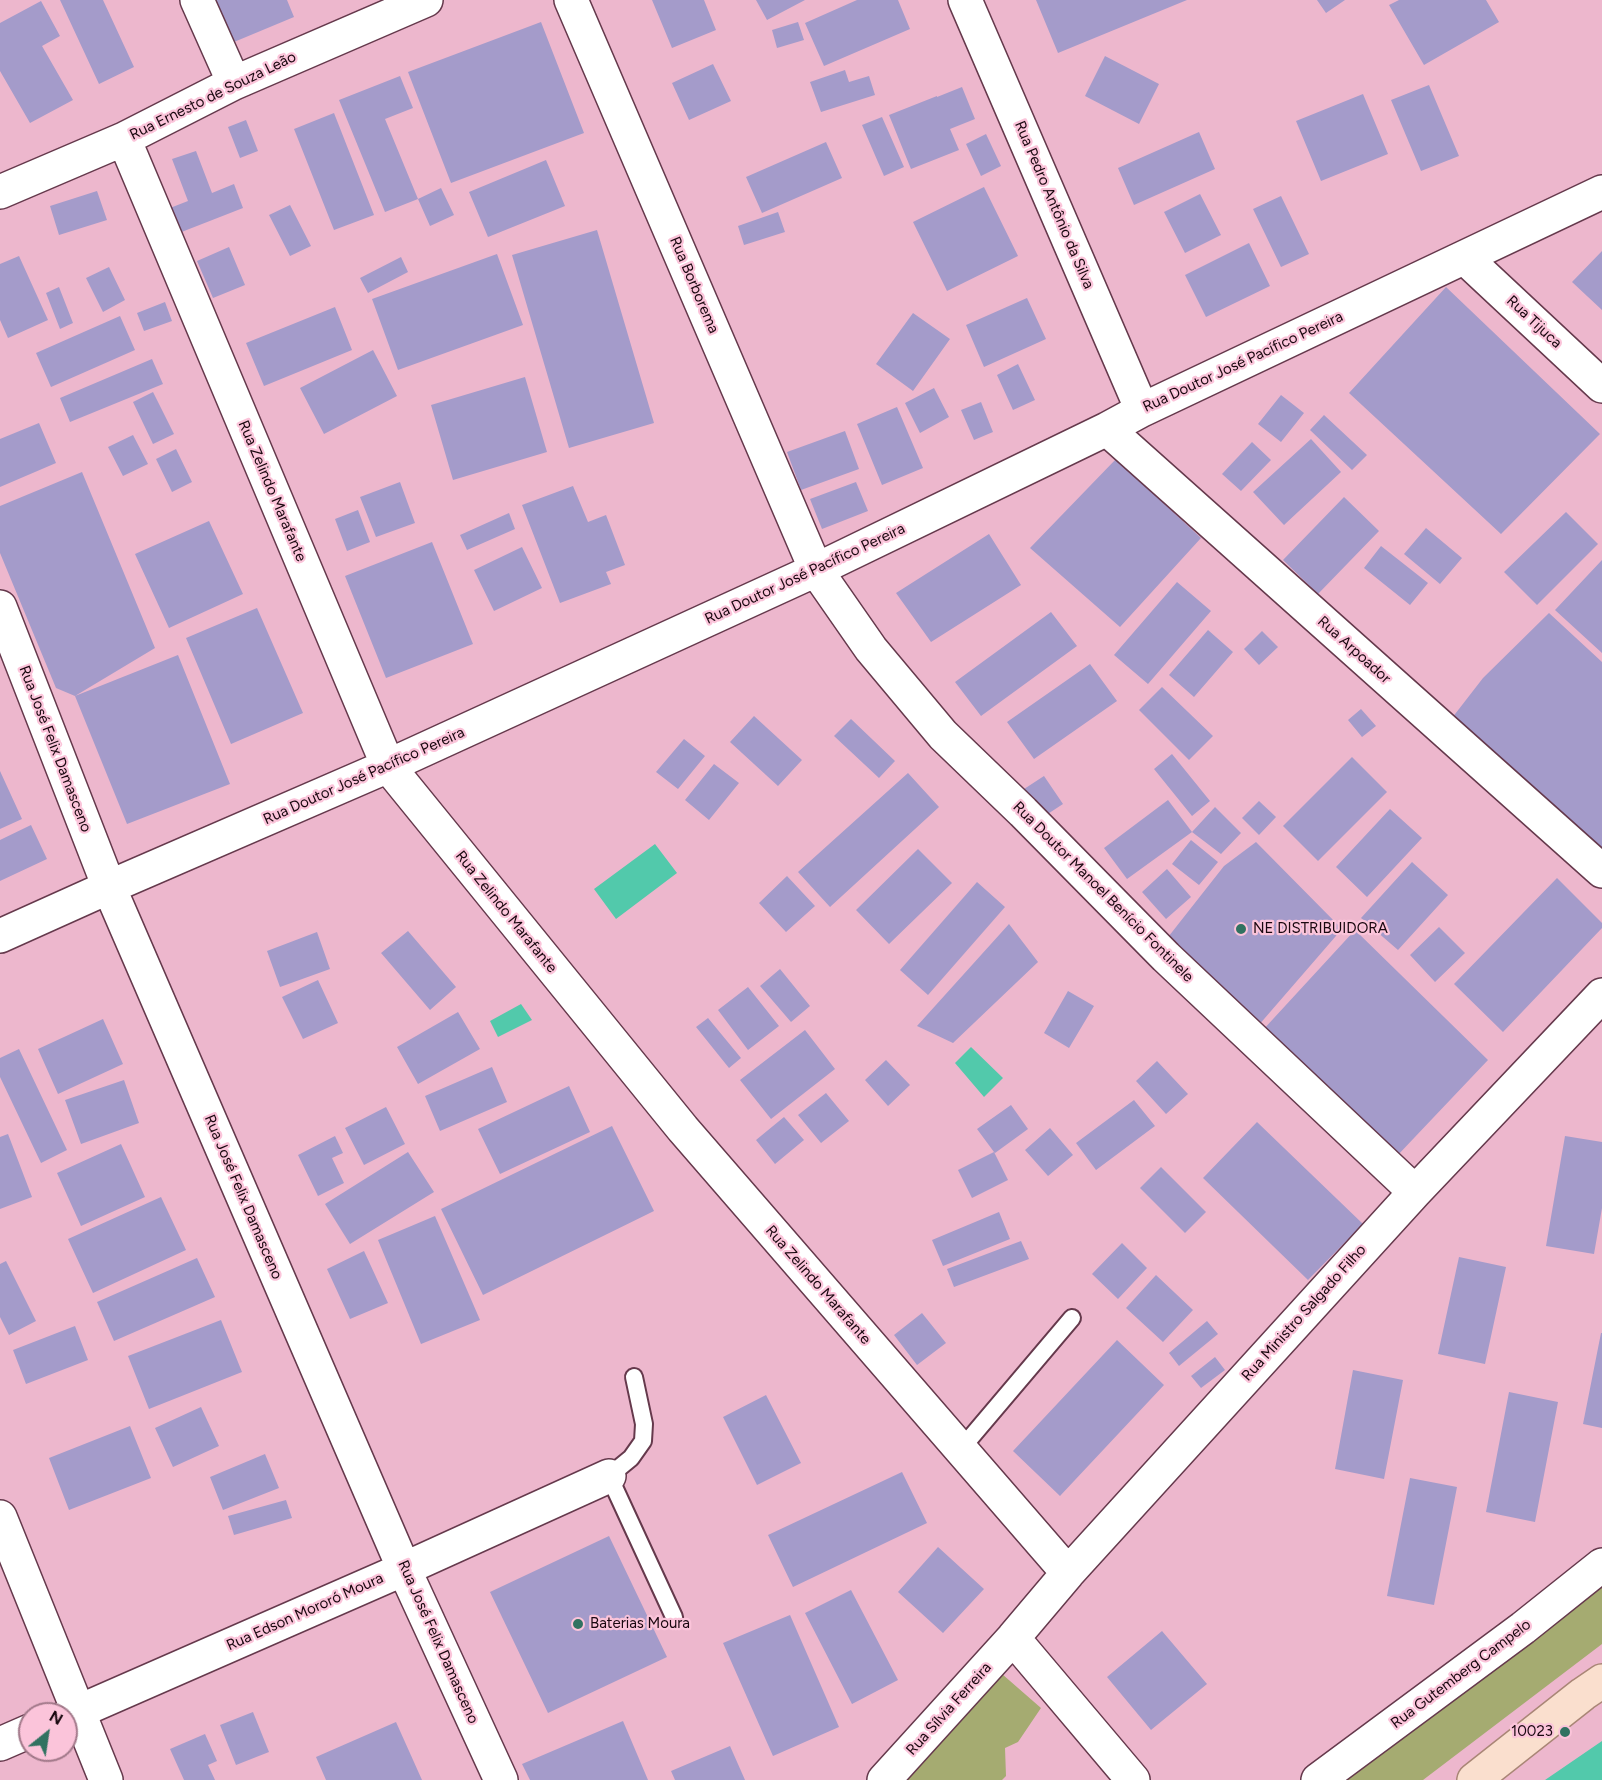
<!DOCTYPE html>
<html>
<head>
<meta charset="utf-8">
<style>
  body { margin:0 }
  #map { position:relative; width:1602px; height:1780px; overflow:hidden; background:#edb7cd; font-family:Figtree,sans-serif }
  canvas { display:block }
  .north { position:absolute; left:18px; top:1702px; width:60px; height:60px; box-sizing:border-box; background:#fbc4da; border:2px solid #a17889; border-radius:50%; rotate:30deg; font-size:16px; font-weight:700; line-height:24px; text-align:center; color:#19070f }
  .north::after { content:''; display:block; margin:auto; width:21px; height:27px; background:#317261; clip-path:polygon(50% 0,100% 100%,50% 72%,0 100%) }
</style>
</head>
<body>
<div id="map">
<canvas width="1602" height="1780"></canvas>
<div class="north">N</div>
</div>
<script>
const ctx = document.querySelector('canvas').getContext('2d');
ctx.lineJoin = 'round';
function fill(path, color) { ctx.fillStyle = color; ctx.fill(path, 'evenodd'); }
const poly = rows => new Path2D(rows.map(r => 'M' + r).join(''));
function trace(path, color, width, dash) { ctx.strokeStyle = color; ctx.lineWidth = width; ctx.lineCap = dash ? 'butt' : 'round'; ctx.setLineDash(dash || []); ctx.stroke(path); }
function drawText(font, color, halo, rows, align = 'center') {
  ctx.font = font + ' Figtree,sans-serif'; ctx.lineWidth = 4.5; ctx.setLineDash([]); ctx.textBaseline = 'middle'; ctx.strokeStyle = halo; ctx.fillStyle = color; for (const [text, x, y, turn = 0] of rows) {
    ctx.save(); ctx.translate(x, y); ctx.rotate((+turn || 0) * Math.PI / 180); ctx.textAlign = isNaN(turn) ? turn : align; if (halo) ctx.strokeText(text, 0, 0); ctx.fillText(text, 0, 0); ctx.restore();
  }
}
const green = poly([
  [1602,1585,1602,1644,1423,1780,1328,1780],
  [1002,1674,1041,1708,1018,1742,1005,1748,1006,1776,1002,1780,907,1780]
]);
const water = poly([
  [655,844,677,873,616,919,594,889],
  [521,1004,532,1020,498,1037,490,1021],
  [971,1047,1003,1078,984,1097,955,1063],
  [1602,1741,1602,1780,1545,1780]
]);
const building = poly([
  [60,0,103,0,134,67,99,84],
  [216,0,287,0,294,17,234,42],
  [652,0,704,0,716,30,672,48],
  [756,0,805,0,767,20],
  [857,0,898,0,910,29,824,66,805,23],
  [1036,0,1187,0,1058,53],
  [1317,0,1345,0,1326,13],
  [1399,0,1486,0,1499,22,1424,65,1389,5],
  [41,1,60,36,42,46,73,100,30,123,0,71,0,23],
  [541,22,584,133,451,183,408,72],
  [798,22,804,40,777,48,772,30],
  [1105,56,1159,84,1139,124,1085,96],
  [713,64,731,101,689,120,672,83],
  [845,70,849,82,869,76,875,95,821,112,810,82],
  [400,76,413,108,385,119,418,199,385,212,339,100],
  [1429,85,1459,156,1421,171,1391,100],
  [962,87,975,119,950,129,959,150,911,169,889,115,937,96,937,97],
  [1363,94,1388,154,1321,181,1296,121],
  [334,113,374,215,334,230,294,129],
  [882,117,904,167,884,176,862,125],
  [246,120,258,151,240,158,228,127],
  [1199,132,1215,169,1134,205,1118,168],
  [986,134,1001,166,981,176,966,144],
  [826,142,842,178,762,213,746,177],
  [196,151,212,193,234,184,243,208,179,233,170,208,188,201,172,159],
  [546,160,565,206,488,237,469,192],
  [984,187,1018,256,947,291,913,222],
  [441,188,454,215,430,226,418,199],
  [97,191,107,220,59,235,50,206],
  [1200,194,1221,235,1185,253,1164,212],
  [1281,196,1309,254,1281,267,1253,209],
  [290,205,311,246,290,256,269,215],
  [778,212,785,232,744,245,738,226],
  [597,230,654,423,569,448,512,255],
  [1249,243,1270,286,1206,317,1185,275],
  [229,247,245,285,213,298,197,261],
  [1602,251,1602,310,1572,282],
  [497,254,523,325,398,370,372,299],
  [19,256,48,320,8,338,0,320,0,264],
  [401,257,408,272,368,293,360,278],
  [109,267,125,300,103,312,86,278],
  [59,287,73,323,60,329,46,293],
  [1446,287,1600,434,1501,534,1349,393],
  [1027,298,1046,339,984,367,966,325],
  [165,302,172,321,144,331,137,313],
  [335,307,352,350,264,386,246,343],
  [913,313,950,339,913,391,876,364],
  [120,316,135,350,51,387,36,353],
  [373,350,397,396,324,434,300,388],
  [152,359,163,384,70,422,60,398],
  [1018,364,1035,400,1013,410,997,375],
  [525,377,547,452,453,480,431,405],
  [934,388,949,417,920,433,905,403],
  [153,392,174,434,153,444,133,402],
  [1281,395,1304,413,1281,442,1258,424],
  [981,402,993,432,974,440,961,410],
  [897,407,923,468,882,485,857,424],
  [1324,415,1367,455,1352,470,1310,430],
  [39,423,56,463,0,487,0,439],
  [845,431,859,469,801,490,787,452],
  [133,435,148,464,123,476,108,447],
  [1311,439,1341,472,1284,525,1253,492],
  [1252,442,1271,460,1241,491,1222,474],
  [176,449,192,482,172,492,156,459],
  [1116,459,1201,538,1120,627,1030,548],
  [82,472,155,648,75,696,56,688,0,553,0,506],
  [400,482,415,523,376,537,360,497],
  [856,482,868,511,822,529,810,499],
  [573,486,588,522,606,515,625,565,606,572,611,584,560,603,522,505],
  [1344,497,1379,531,1318,594,1283,560],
  [358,510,370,542,347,551,335,519],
  [1566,512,1598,544,1537,605,1504,572],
  [509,513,515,529,467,550,460,535],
  [209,521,243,594,169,628,135,554],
  [1426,528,1462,558,1440,584,1404,554],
  [989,534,1021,585,931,642,896,593],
  [432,542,473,644,386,678,345,576],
  [1381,546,1428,583,1410,605,1364,568],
  [522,547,542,588,494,611,474,570],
  [1602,560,1602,653,1555,610],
  [1177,582,1211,611,1148,684,1114,655],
  [257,608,303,713,231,744,186,638],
  [1051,612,1077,646,981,716,955,682],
  [1549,613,1602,662,1602,863,1452,718,1483,678],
  [1208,630,1233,652,1194,697,1169,675],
  [1262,631,1278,647,1259,665,1244,649],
  [178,655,230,784,127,824,75,696],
  [1090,664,1117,701,1034,759,1007,722],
  [1162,687,1213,736,1189,760,1139,710],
  [1361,709,1376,726,1362,737,1348,720],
  [754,716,802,760,778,786,730,742],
  [851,719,895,761,879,778,834,736],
  [684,739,705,756,678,789,656,772],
  [1172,754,1210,801,1192,816,1154,769],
  [1352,757,1387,792,1318,861,1283,826],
  [714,764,739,783,709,820,685,800],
  [0,771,22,819,0,829],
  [908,773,939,807,830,907,798,872],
  [1044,776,1063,804,1040,819,1021,791],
  [1168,800,1192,832,1127,879,1104,848],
  [1259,801,1276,817,1259,835,1242,818],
  [1215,807,1241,833,1221,854,1192,832],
  [1390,809,1422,838,1367,897,1336,867],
  [31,825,47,859,0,881,0,840],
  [1191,840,1218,862,1199,885,1172,864],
  [1256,842,1342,929,1258,1026,1165,941,1224,866],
  [918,849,952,883,889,944,856,910],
  [1412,862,1448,895,1398,950,1361,918],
  [1167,869,1191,897,1166,919,1142,892],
  [787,876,815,906,786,932,759,903],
  [1557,878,1602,923,1602,928,1503,1032,1454,984],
  [977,882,1005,907,928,995,900,970],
  [1009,924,1038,962,953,1043,917,1026],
  [1439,927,1465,953,1435,982,1410,955],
  [1355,930,1488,1060,1396,1157,1262,1031],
  [408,931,456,987,430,1010,381,953],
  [317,932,330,969,280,987,267,951],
  [780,969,810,1006,791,1022,760,986],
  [318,980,338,1023,303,1039,282,997],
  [748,987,779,1026,748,1050,718,1010],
  [1068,991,1094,1006,1069,1048,1044,1033],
  [458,1012,480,1049,418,1084,397,1047],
  [708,1018,741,1058,729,1068,696,1027],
  [103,1019,123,1064,58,1094,38,1049],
  [805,1030,835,1069,771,1119,740,1080],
  [19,1049,67,1150,41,1163,0,1077,0,1058],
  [886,1060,910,1085,888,1106,865,1080],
  [1157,1061,1188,1094,1166,1114,1136,1081],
  [492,1067,507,1102,440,1131,425,1096],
  [124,1080,139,1123,81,1144,65,1100],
  [569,1086,590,1132,500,1174,478,1129],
  [826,1093,849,1121,821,1143,798,1115],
  [1134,1100,1155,1126,1096,1170,1076,1143],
  [1011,1105,1028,1129,995,1153,994,1152,1008,1180,972,1198,958,1170,994,1152,977,1129],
  [386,1107,405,1144,364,1165,345,1128],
  [784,1117,804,1140,775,1164,756,1140],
  [1257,1122,1363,1224,1308,1280,1203,1178],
  [612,1126,654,1211,483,1295,441,1209],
  [1050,1128,1073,1155,1048,1176,1025,1150],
  [8,1134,32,1197,0,1209,0,1137],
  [335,1136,343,1153,332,1158,344,1183,318,1196,298,1155],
  [1565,1136,1602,1142,1602,1208,1594,1254,1546,1246],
  [121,1144,145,1197,81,1226,57,1173],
  [408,1152,434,1192,350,1244,325,1204],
  [1161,1167,1206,1212,1185,1233,1140,1188],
  [161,1197,186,1250,93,1293,68,1239],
  [999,1212,1010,1239,943,1266,932,1240],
  [435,1216,480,1320,421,1344,378,1240],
  [1021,1241,1029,1259,954,1287,947,1269],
  [1122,1243,1147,1268,1118,1299,1092,1274],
  [364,1251,388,1303,350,1319,327,1269],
  [1459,1257,1506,1267,1485,1364,1438,1354],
  [197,1258,215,1297,114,1341,97,1302],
  [6,1261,36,1321,9,1335,0,1317,0,1264],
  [1156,1275,1193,1310,1163,1342,1126,1308],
  [922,1313,946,1343,917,1365,894,1335],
  [221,1320,242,1372,149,1409,128,1356],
  [1207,1321,1218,1334,1179,1366,1169,1353],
  [75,1326,88,1360,26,1384,13,1350],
  [1601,1333,1602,1333,1602,1428,1583,1424],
  [1117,1340,1164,1385,1060,1496,1013,1451],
  [1215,1357,1225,1370,1201,1388,1191,1376],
  [1353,1370,1403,1380,1384,1479,1335,1469],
  [1509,1392,1558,1402,1535,1522,1486,1512],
  [766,1395,801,1463,757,1485,723,1417],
  [201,1407,219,1446,173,1467,155,1428],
  [130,1426,151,1478,69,1510,49,1458],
  [265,1454,279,1488,223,1510,210,1477],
  [902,1472,927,1523,793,1587,768,1535],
  [1410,1478,1457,1487,1434,1605,1387,1596],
  [286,1500,292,1518,234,1535,228,1516],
  [609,1536,667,1657,548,1713,490,1592],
  [938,1547,984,1589,943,1633,898,1592],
  [851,1590,898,1680,852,1704,805,1613],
  [790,1615,839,1727,773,1756,723,1643],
  [1162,1631,1207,1684,1151,1730,1107,1677],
  [253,1712,269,1752,236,1765,220,1725],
  [623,1721,648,1780,530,1780,522,1764],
  [396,1722,422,1780,326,1780,316,1757],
  [205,1734,217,1761,208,1765,215,1780,184,1780,170,1749],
  [730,1746,745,1780,675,1780,671,1771]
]);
const service = poly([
  [634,1377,644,1424,643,1441,631,1458,609,1476,674,1617],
  [961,1449,1072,1318]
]);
const minor = poly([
  [197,0,234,83],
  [571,0,816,570,871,649,943,735,1023,812,1166,957,1415,1192],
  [965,0,1142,410],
  [124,139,388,766,683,1129,1068,1573],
  [0,192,124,139,234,83,426,0],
  [1465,258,1602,386],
  [1107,429,1602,871],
  [0,607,109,887,404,1569,501,1780],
  [0,936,109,887,388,766,816,570,1107,429,1142,410,1602,192],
  [0,1517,106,1780],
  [1013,1638,1133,1780],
  [66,1717,404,1569,609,1476],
  [0,1744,30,1731],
  [884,1780,1013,1638,1068,1573,1415,1192,1602,995],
  [1318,1780,1523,1628,1602,1565]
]);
const primary = poly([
  [1474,1780,1583,1694,1602,1681]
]);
const markers = [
  [1241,929,6,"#317261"],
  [578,1624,6,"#317261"],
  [1565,1732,6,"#317261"]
];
const streetNames = [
  ["Rua Ernesto de Souza Leão",213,96,-26],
  ["Rua Pedro Antônio da Silva",1054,205,67],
  ["Rua Borborema",694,285,67],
  ["Rua Tijuca",1534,322,43],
  ["Rua Doutor José Pacífico Pereira",1243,362,-25],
  ["Rua Zelindo Marafante",272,491,67],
  ["Rua Doutor José Pacífico Pereira",805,574,-25],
  ["Rua Arpoador",1354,650,42],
  ["Rua José Felix Damasceno",55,749,69],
  ["Rua Doutor José Pacífico Pereira",364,776,-24],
  ["Rua Doutor Manoel Benício Fontinele",1103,892,45],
  ["Rua Zelindo Marafante",506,912,51],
  ["Rua José Felix Damasceno",243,1197,67],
  ["Rua Zelindo Marafante",818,1285,49],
  ["Rua Ministro Salgado Filho",1304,1313,-48],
  ["Rua Edson Mororó Moura",305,1612,-24],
  ["Rua José Felix Damasceno",438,1642,66],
  ["Rua Gutemberg Campelo",1461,1674,-37],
  ["Rua Sílvia Ferreira",949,1709,-48]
];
const poiNames = [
  ["NE DISTRIBUIDORA",1253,929],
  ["Baterias Moura",590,1624],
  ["10023",1553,1732,"right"]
];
fill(green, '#a5ab71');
fill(water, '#52c9ab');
fill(building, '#a49bca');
trace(service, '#65394c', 20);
trace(minor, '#65394c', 36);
trace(primary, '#a98676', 36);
trace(service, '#fff', 16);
trace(minor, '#fff', 33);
trace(primary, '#fadfce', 33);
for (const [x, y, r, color] of markers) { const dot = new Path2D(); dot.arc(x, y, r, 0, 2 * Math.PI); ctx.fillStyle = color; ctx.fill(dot); trace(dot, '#fbc4da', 2); }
drawText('15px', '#19070f', '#fbc4da', streetNames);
drawText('15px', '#19070f', '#fbc4da', poiNames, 'left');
</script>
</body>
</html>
